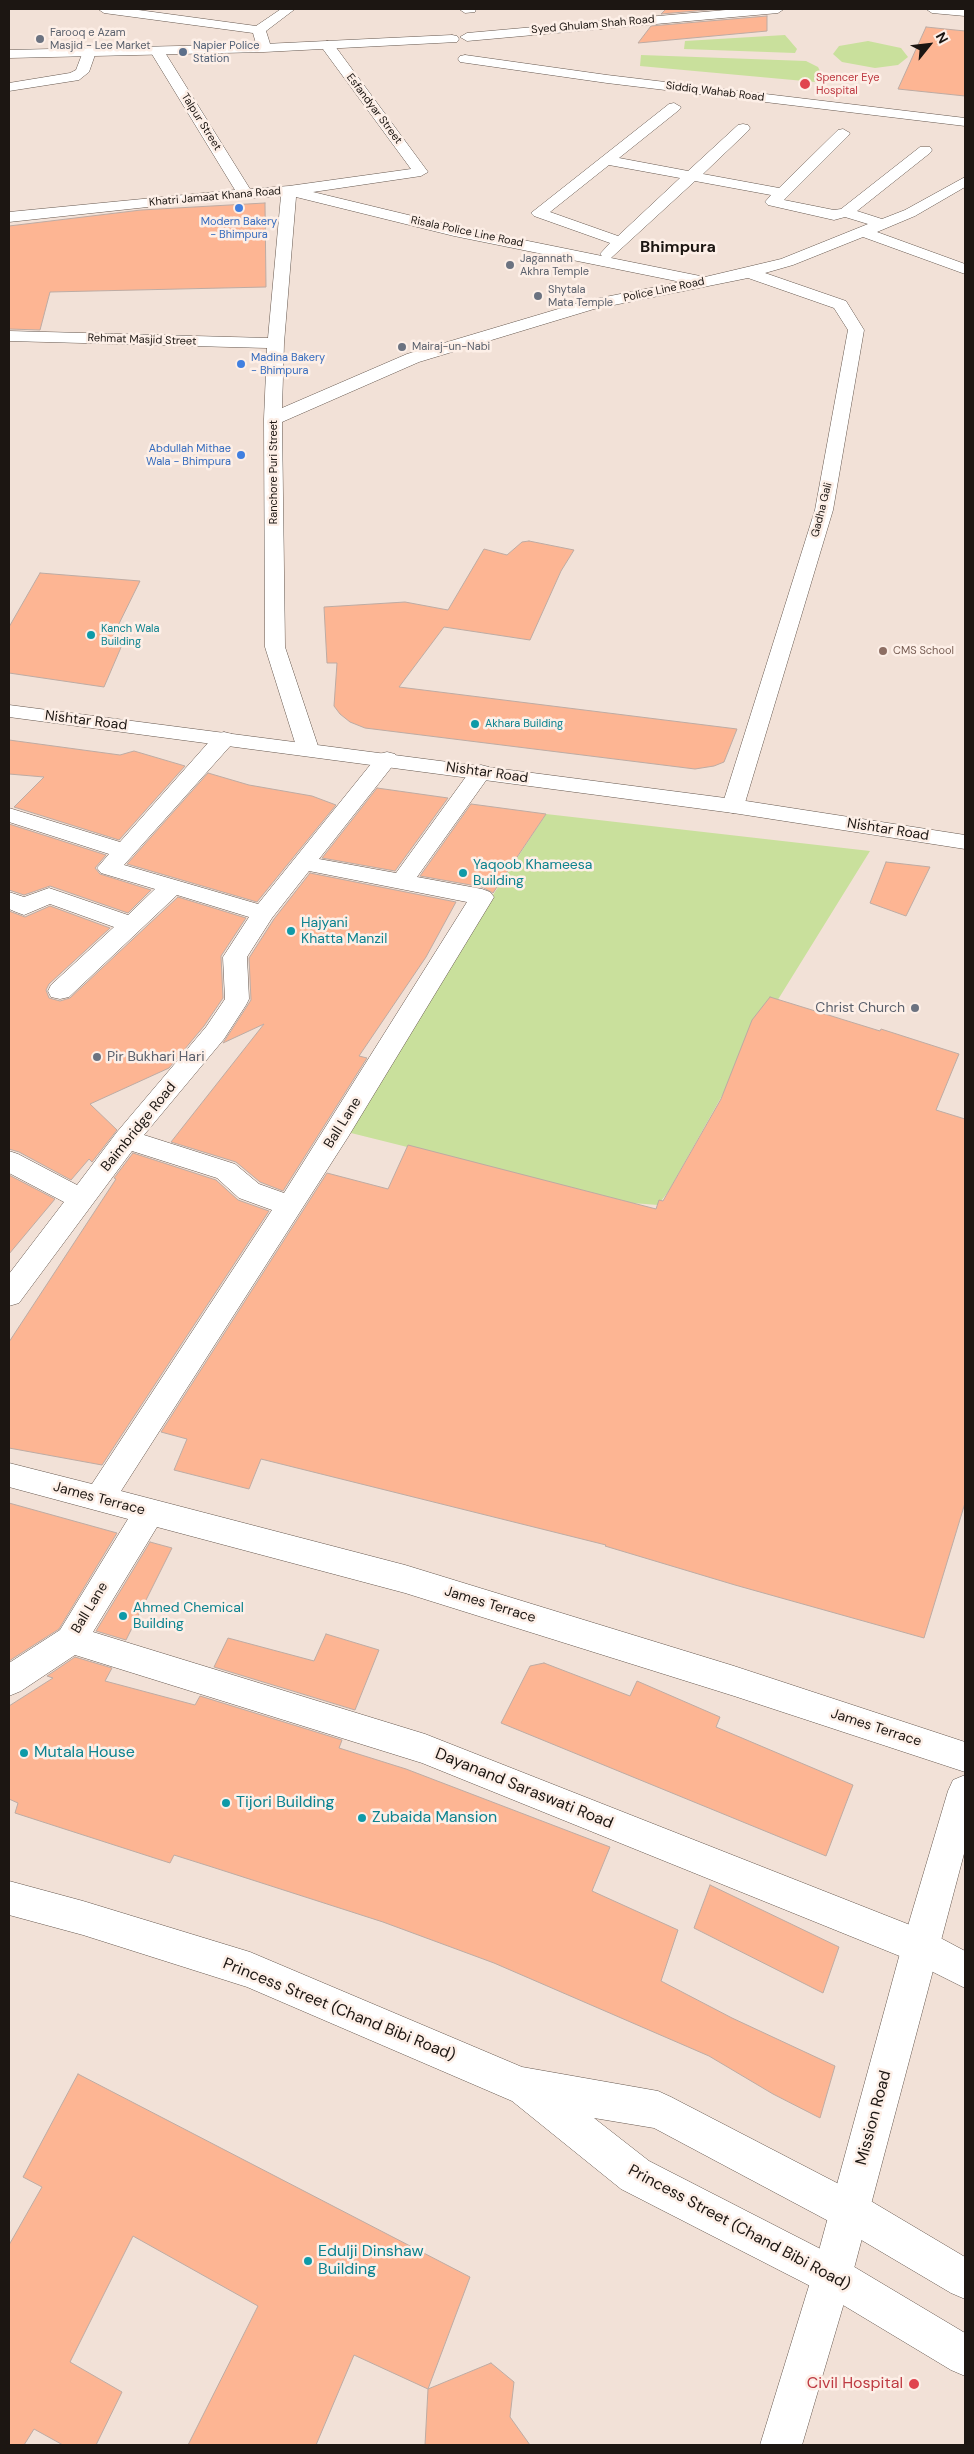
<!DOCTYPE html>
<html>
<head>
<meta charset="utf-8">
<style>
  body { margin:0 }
  #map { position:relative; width:974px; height:2454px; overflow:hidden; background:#f2e1d7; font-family:"DM Sans",sans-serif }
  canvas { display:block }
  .frame { position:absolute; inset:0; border:10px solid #1c1612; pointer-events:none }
  .north { position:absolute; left:904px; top:20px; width:50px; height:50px; -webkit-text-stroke:4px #fdefe7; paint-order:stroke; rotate:61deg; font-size:14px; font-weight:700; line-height:20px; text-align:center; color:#1c1612 }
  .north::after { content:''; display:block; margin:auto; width:18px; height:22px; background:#1c1612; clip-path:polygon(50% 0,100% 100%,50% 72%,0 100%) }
</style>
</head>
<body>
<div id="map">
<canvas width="974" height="2454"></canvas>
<div class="frame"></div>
<div class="north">N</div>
</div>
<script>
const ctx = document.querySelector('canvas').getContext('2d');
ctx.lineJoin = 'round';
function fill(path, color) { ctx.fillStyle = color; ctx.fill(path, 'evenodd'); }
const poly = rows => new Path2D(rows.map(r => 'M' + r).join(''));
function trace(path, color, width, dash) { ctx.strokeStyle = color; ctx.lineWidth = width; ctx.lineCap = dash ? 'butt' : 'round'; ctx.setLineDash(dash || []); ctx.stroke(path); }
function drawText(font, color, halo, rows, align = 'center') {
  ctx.font = font + ' "DM Sans",sans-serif'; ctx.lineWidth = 5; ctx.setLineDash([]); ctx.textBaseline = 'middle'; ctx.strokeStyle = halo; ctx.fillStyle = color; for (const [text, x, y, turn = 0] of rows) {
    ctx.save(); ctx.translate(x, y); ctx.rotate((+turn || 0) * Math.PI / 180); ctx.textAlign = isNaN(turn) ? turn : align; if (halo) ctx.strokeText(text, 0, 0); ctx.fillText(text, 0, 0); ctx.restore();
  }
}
const green = poly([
  [785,35,797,49,795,53,684,49,685,41],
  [868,41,901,48,908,57,898,65,875,68,842,62,833,54,839,46],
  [641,55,806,61,818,67,826,83,640,66],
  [546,814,870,851,756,1035,668,1192,658,1205,632,1203,339,1130]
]);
const building = poly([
  [666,9,719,9,661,14,666,9],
  [767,16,767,31,638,43,651,26,767,16],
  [926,27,965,31,965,96,898,89,926,27],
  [265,203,266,287,50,292,40,330,9,329,9,226,141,210,265,203],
  [529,541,574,550,561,571,530,640,444,627,399,687,737,729,724,762,714,766,695,769,365,728,350,722,340,714,334,706,337,663,327,663,324,607,405,602,448,610,484,549,507,555,522,542,529,541],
  [40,573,140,581,109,644,122,645,104,687,9,673,9,627,40,573],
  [9,740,120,755,134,751,185,766,119,840,14,807,44,777,9,774,9,740],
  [208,773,249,785,312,796,336,805,257,902,127,864,208,773],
  [377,788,448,798,395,871,322,858,377,788],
  [471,804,546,814,493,893,482,887,420,876,471,804],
  [9,824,106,855,95,868,100,874,151,890,128,913,50,886,24,895,9,890,9,824],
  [886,862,930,867,906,916,870,903,886,862],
  [310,873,456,902,426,957,359,1056,367,1058,283,1191,260,1182,236,1162,171,1142,264,1024,223,1043,251,1000,249,958,274,919,310,873],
  [178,897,246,918,221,956,223,998,204,1026,169,1068,90,1104,117,1130,92,1162,89,1159,71,1180,19,1152,9,1149,9,911,25,917,50,906,110,928,49,984,46,990,49,998,60,1001,70,998,178,897],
  [770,997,880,1031,881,1029,959,1054,936,1110,965,1119,965,1503,924,1638,735,1585,605,1546,606,1545,261,1459,249,1489,174,1470,187,1439,161,1432,327,1173,388,1189,408,1145,656,1209,659,1200,663,1201,721,1099,752,1020,770,997],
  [133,1153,216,1180,238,1200,269,1211,102,1465,9,1448,9,1342,116,1179,114,1178,133,1153],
  [9,1175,55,1199,9,1254,9,1175],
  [9,1503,117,1533,59,1629,9,1661,9,1503],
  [150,1542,172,1548,126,1640,96,1631,150,1542],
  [326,1634,379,1650,355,1710,214,1667,228,1638,314,1661,326,1634],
  [75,1657,112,1668,105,1681,195,1705,200,1696,342,1740,339,1748,406,1769,610,1847,592,1891,678,1930,661,1981,732,2018,835,2066,820,2118,773,2094,709,2056,494,1963,383,1922,212,1867,174,1855,170,1863,15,1813,18,1803,9,1799,9,1706,53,1678,47,1676,75,1657],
  [544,1663,630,1696,637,1681,720,1717,716,1727,853,1785,826,1856,501,1723,530,1666,544,1663],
  [710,1885,839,1947,823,1993,694,1928,710,1885],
  [78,2074,470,2277,428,2389,354,2355,316,2445,188,2445,258,2306,133,2236,70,2362,122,2392,96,2445,63,2445,34,2429,24,2445,9,2445,9,2245,42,2187,23,2177,78,2074],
  [491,2363,514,2382,510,2417,530,2445,425,2445,428,2389,491,2363]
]);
const minor = poly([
  [98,9,131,9,256,26,281,9,295,9,266,31,271,47,264,51,257,47,253,33,104,13,98,9],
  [459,9,476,9,475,12,465,13,459,9],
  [926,9,965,9,965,16,932,13,926,9],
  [327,41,332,42,428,172,421,176,313,192,454,226,602,256,600,254,610,243,534,216,531,213,669,104,674,103,681,107,679,110,619,158,688,171,738,125,743,124,748,125,750,128,748,131,703,174,779,188,838,130,843,129,850,133,848,136,784,200,834,210,841,209,920,147,930,147,932,150,930,153,857,211,882,219,905,210,965,177,965,187,915,216,877,232,965,264,965,274,863,237,793,265,765,273,846,301,864,330,833,510,744,806,741,811,733,813,725,811,722,806,815,510,848,330,834,308,748,278,594,309,419,362,282,422,285,647,319,749,316,754,308,756,300,754,297,749,265,647,264,419,267,348,9,341,9,331,268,338,281,196,194,202,9,222,9,212,235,190,150,51,157,47,164,51,250,189,289,186,411,169,320,45,327,41],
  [609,165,680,178,618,236,550,212,609,165],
  [695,181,771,195,765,202,768,205,834,220,845,217,868,224,781,259,705,277,611,258,695,181],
  [296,197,454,236,681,282,585,301,407,354,282,408,284,343,296,197],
  [89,48,96,52,89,72,79,80,9,91,9,83,70,73,76,70,84,49,89,48],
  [224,732,232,734,235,739,232,744,124,865,258,904,379,754,387,752,395,754,398,759,319,859,396,873,473,767,481,765,489,767,492,772,417,877,482,889,490,892,494,897,348,1137,121,1491,405,1565,734,1666,965,1742,965,1772,734,1696,405,1593,157,1527,93,1632,425,1734,933,1934,965,1951,965,1988,907,1959,422,1763,75,1655,21,1691,9,1696,9,1663,60,1630,128,1519,9,1487,9,1463,92,1484,272,1210,239,1198,217,1178,132,1151,19,1303,9,1306,9,1274,64,1202,9,1173,9,1151,18,1154,77,1185,117,1132,206,1027,225,999,223,957,249,917,177,895,69,997,60,999,51,997,48,991,51,985,114,927,50,904,24,915,16,912,9,909,9,892,24,897,49,888,128,915,155,889,101,873,97,868,109,854,9,822,9,808,120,842,216,734,224,732],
  [309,871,467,902,284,1193,259,1184,235,1164,144,1135,224,1039,246,1005,249,999,247,957,272,918,309,871],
  [9,1881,83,1901,250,1952,522,2067,658,2091,671,2097,864,2197,965,2257,965,2299,951,2293,836,2225,654,2128,594,2118,649,2161,846,2262,965,2333,965,2376,951,2370,818,2290,621,2189,512,2101,247,1987,83,1935,9,1915,9,1881]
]);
const major = poly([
  [737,9,784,9,778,13,467,41,460,37,467,33,737,9],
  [452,35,457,36,459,39,457,42,264,52,9,58,9,50,264,44,452,35],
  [465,55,607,75,965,118,965,126,607,83,460,62,458,59,460,56,465,55],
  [9,705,733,799,965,835,965,849,733,813,9,717,9,705],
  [965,1775,965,1850,852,2276,802,2445,760,2445,812,2276,902,1946,948,1791,953,1780,965,1775]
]);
const markers = [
  [40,39,5,"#6b7280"],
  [183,52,5,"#5c6f8a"],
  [805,84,6,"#e0444e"],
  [239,208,5,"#3f7fe0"],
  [510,265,5,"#6b7280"],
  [538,296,5,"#6b7280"],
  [402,347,5,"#6b7280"],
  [241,364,5,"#3f7fe0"],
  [241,455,5,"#3f7fe0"],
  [91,635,5,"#0f9aa8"],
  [883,651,5,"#8d6e63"],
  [475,724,5,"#0f9aa8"],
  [463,873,5,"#0f9aa8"],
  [291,931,5,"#0f9aa8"],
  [915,1008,5,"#6b7280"],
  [97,1057,5,"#6b7280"],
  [123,1616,5,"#0f9aa8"],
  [24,1753,5,"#0f9aa8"],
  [226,1803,5,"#0f9aa8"],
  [362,1818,5,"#0f9aa8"],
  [308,2261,5,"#0f9aa8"],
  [914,2384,6,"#e0444e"]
];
const farStreetnames = [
  ["Syed Ghulam Shah Road",593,25,-5],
  ["Siddiq Wahab Road",715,92,7],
  ["Esfandyar Street",374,109,53],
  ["Talpur Street",201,122,58],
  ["Khatri Jamaat Khana Road",215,197,-5],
  ["Risala Police Line Road",467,232,12],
  ["Police Line Road",664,290,-12],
  ["Rehmat Masjid Street",142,340,2],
  ["Ranchore Puri Street",274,472,-90],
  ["Gadha Gali",822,510,-76]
];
const farWorshipnames = [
  ["Farooq e Azam",50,33],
  ["Masjid - Lee Market",50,46],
  ["Jagannath",520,259],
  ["Akhra Temple",520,272],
  ["Shytala",548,290],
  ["Mata Temple",548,303],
  ["Mairaj-un-Nabi",412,347]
];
const farServicenames = [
  ["Napier Police",193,46],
  ["Station",193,59]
];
const farHealthnames = [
  ["Spencer Eye",816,78],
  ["Hospital",816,91]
];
const farShopnames = [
  ["Modern Bakery",239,222],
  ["- Bhimpura",239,235],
  ["Madina Bakery",251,358,"left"],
  ["- Bhimpura",251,371,"left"],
  ["Abdullah Mithae",231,449,"right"],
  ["Wala - Bhimpura",231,462,"right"]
];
const farCulturenames = [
  ["Kanch Wala",101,629],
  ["Building",101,642],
  ["Akhara Building",485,724]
];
const farEducationnames = [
  ["CMS School",893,651]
];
const streetNames = [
  ["Nishtar Road",86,721,7],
  ["Nishtar Road",487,773,8],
  ["Nishtar Road",888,830,9],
  ["Ball Lane",343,1123,-58],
  ["Baimbridge Road",139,1127,-51],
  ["James Terrace",99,1499,15],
  ["James Terrace",490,1605,17],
  ["Ball Lane",90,1608,-59],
  ["James Terrace",876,1728,18]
];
const cultureNames = [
  ["Yaqoob Khameesa",473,865],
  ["Building",473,881],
  ["Hajyani",301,923],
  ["Khatta Manzil",301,939],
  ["Ahmed Chemical",133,1608],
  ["Building",133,1624]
];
const worshipNames = [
  ["Christ Church",905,1008],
  ["Pir Bukhari Hari",107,1057,"left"]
];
const farDistrictnames = [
  ["Bhimpura",678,248]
];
const nearCulturenames = [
  ["Mutala House",34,1753],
  ["Tijori Building",236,1803],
  ["Zubaida Mansion",372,1818],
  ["Edulji Dinshaw",318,2252],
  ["Building",318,2270]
];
const nearStreetnames = [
  ["Dayanand Saraswati Road",524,1789,22],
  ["Princess Street (Chand Bibi Road)",339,2010,22],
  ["Mission Road",874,2118,-75],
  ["Princess Street (Chand Bibi Road)",739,2228,28]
];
const nearHealthnames = [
  ["Civil Hospital",903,2384]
];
fill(green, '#c9e09c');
fill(building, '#fdb593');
trace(building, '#bdaba3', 1);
trace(minor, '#66584f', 1);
trace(major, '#66584f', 1);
fill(minor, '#fff');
fill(major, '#fff');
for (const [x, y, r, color] of markers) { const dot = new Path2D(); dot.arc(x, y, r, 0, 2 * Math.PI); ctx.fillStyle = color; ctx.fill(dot); trace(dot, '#fdefe7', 2); }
drawText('11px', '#1c1612', '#fdefe7', farStreetnames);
drawText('11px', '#5b616d', '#fdefe7', farWorshipnames, 'left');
drawText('11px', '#4e5e75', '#fdefe7', farServicenames, 'left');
drawText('11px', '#be3a42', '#fdefe7', farHealthnames, 'left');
drawText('11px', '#366cbe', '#fdefe7', farShopnames);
drawText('11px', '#0d838f', '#fdefe7', farCulturenames, 'left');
drawText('11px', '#785e54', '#fdefe7', farEducationnames, 'left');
drawText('14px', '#1c1612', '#fdefe7', streetNames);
drawText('14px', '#0d838f', '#fdefe7', cultureNames, 'left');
drawText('14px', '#5b616d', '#fdefe7', worshipNames, 'right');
drawText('bold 16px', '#1c1612', '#fdefe7', farDistrictnames);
drawText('16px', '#0d838f', '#fdefe7', nearCulturenames, 'left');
drawText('16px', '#1c1612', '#fdefe7', nearStreetnames);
drawText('16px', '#be3a42', '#fdefe7', nearHealthnames, 'right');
</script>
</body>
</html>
